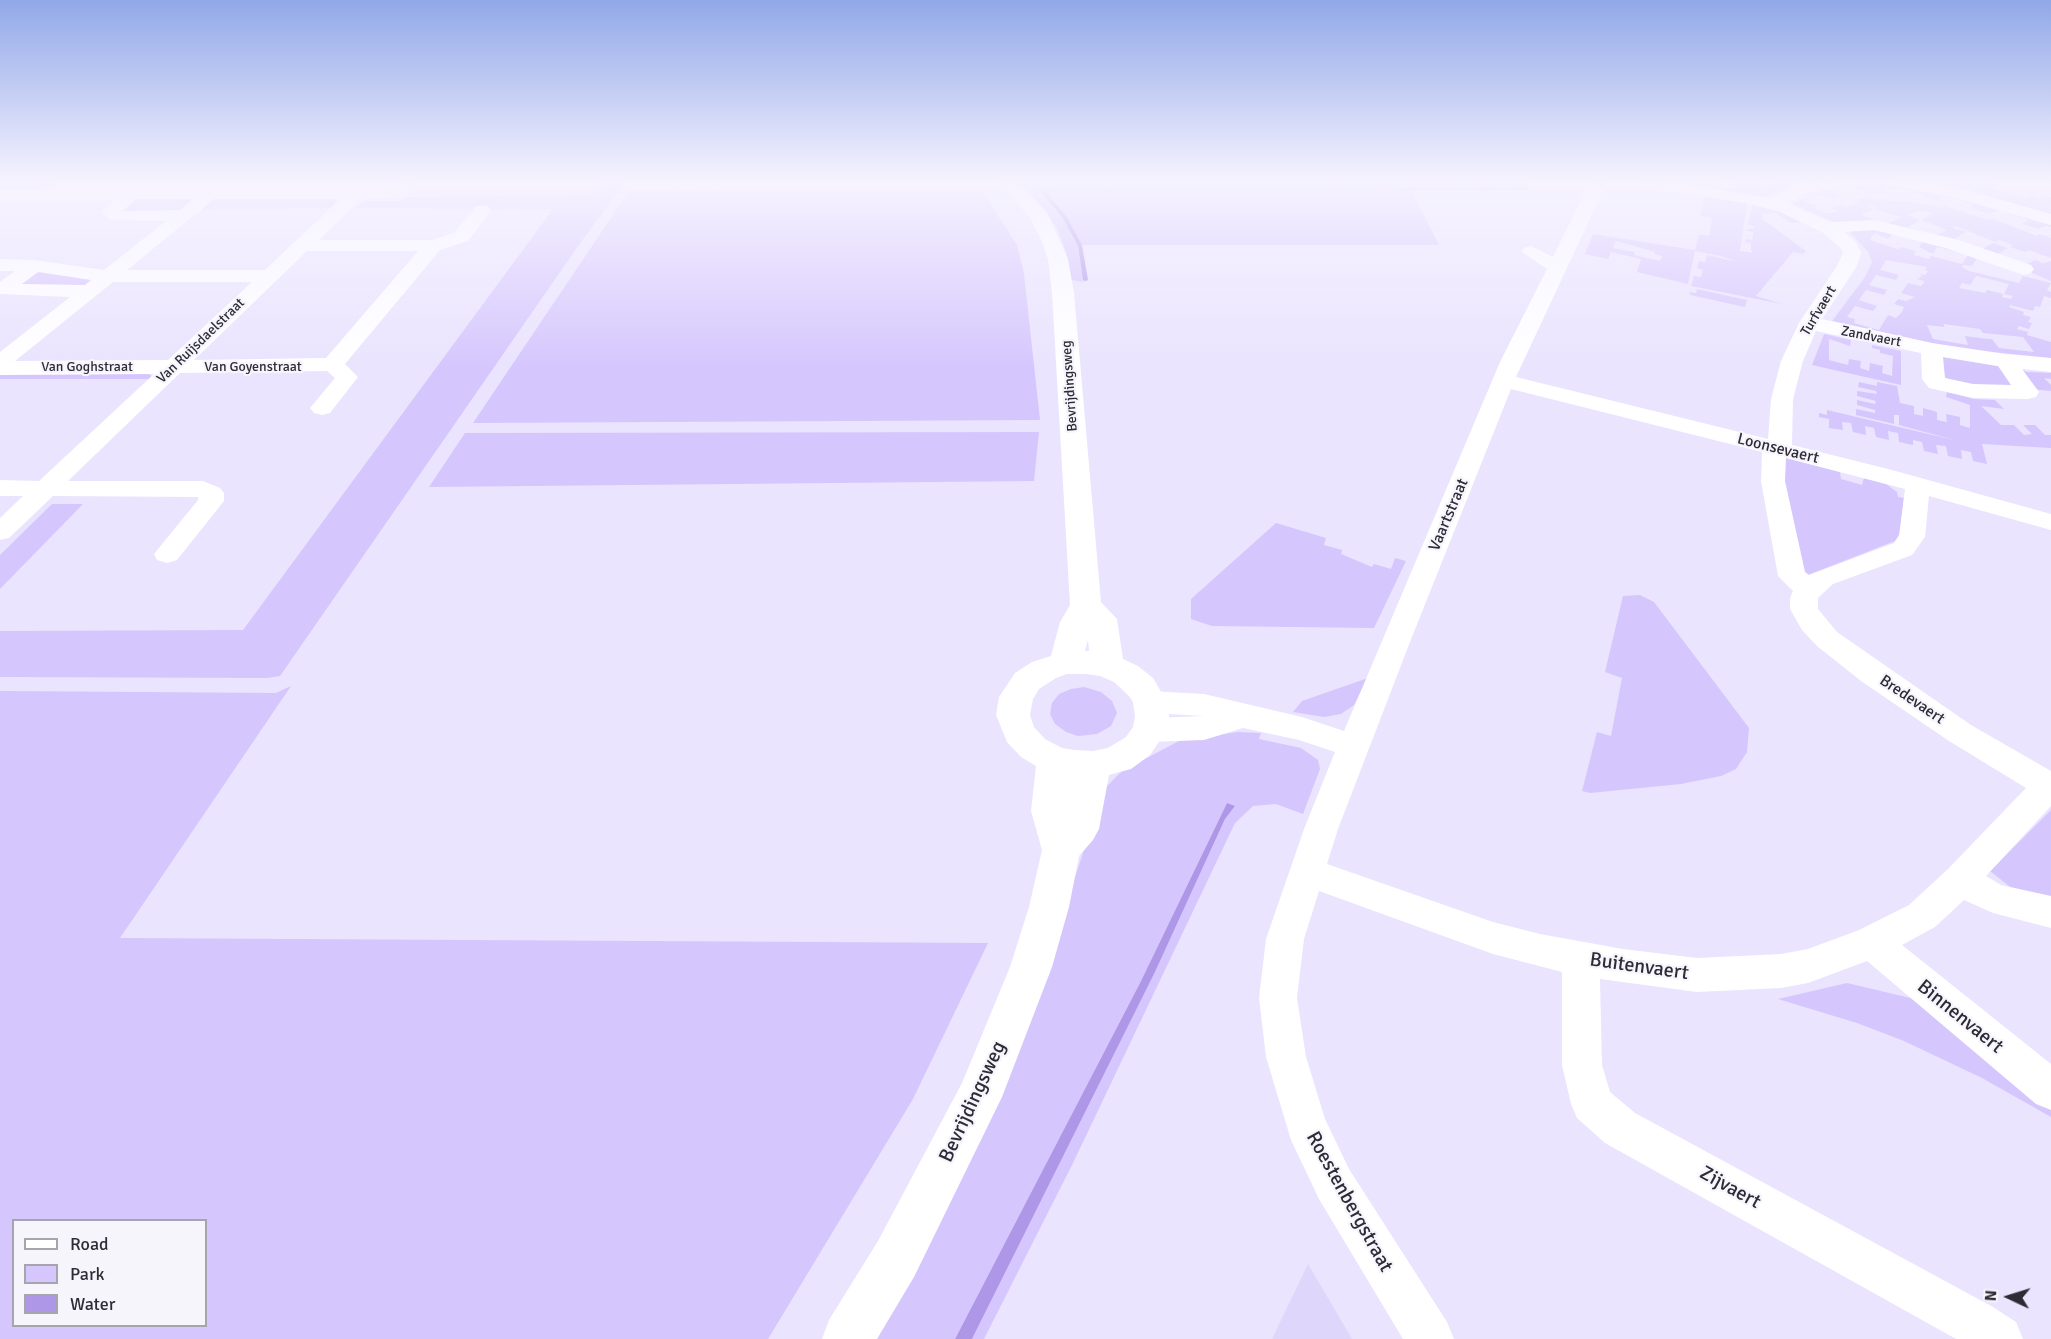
<!DOCTYPE html>
<html>
<head>
<meta charset="utf-8">
<style>
  body { margin:0 }
  #map { position:relative; width:2051px; height:1339px; overflow:hidden; background:#eae4fe; font-family:Signika,sans-serif }
  canvas { display:block }
  .legend { position:absolute; left:12px; top:1219px; width:195px; height:108px; box-sizing:border-box; background:#f6f5fb; border:2px solid #a6a4ad; margin:0; padding:8px 10px; list-style:none; font-size:18px; color:#2e2b37 }
  .legend li { display:flex; align-items:center; gap:12px; height:30px }
  .legend b { width:30px; border:2px solid #a6a4ad }
  .north { position:absolute; left:1979px; top:1267px; width:60px; height:60px; -webkit-text-stroke:4px #f6f5fb; paint-order:stroke; rotate:274deg; font-size:16px; font-weight:700; line-height:24px; text-align:center; color:#2e2b37 }
  .north::after { content:''; display:block; margin:auto; width:21px; height:27px; background:#2e2b37; clip-path:polygon(50% 0,100% 100%,50% 72%,0 100%) }
</style>
</head>
<body>
<div id="map">
<canvas width="2051" height="1339"></canvas>
<ul class="legend">
<li><b style="height:8px;background:#fff"></b>Road</li>
<li><b style="height:16px;background:#d5c6fd"></b>Park</li>
<li><b style="height:16px;background:#ae97e7"></b>Water</li>
</ul>
<div class="north">N</div>
</div>
<script>
const ctx = document.querySelector('canvas').getContext('2d');
ctx.lineJoin = 'round';
function fill(path, color) { ctx.fillStyle = color; ctx.fill(path, 'evenodd'); }
const poly = rows => new Path2D(rows.map(r => 'M' + r).join(''));
function drawText(font, color, halo, rows, align = 'center') {
  ctx.font = font + ' Signika,sans-serif'; ctx.lineWidth = 4.5; ctx.setLineDash([]); ctx.textBaseline = 'middle'; ctx.strokeStyle = halo; ctx.fillStyle = color; for (const [text, x, y, turn = 0] of rows) {
    ctx.save(); ctx.translate(x, y); ctx.rotate((+turn || 0) * Math.PI / 180); ctx.textAlign = isNaN(turn) ? turn : align; if (halo) ctx.strokeText(text, 0, 0); ctx.fillText(text, 0, 0); ctx.restore();
  }
}
const built = poly([
  [1308,1264,1352,1339,1272,1339]
]);
const green = poly([
  [0,182,60,182,40,190,0,191],
  [603,182,625,182,576,249,280,676,267,678,0,677,0,631,243,630,553,209,356,208,364,201,403,201,407,197,594,195],
  [1018,182,1028,182,1040,191,1062,217,1078,246,1083,280,1086,282,1070,280,1066,252,1057,229,1045,210],
  [1033,182,1524,182,1525,188,1043,190],
  [1673,182,1717,182,1717,185,1734,188,1736,182,1756,182,1762,185,1775,184,1774,182,1798,182,1764,197],
  [1918,182,1989,182,1997,185,1992,188,2026,198,2031,195,2039,198,2045,195,2051,197,2051,217],
  [1865,184,1909,187,1979,202,2051,225,2051,227,2045,226,2038,229,2022,224,2028,220,1998,210,1990,214,1971,208,1974,204,1942,196,1938,201,1928,198,1911,190,1882,188,1885,193,1866,193,1854,187,1833,190,1843,196,1833,199,1819,195,1804,201,1817,206,1814,208,1829,214,1837,211,1831,208,1835,206,1840,205,1846,207,1860,202,1856,199,1869,197,1874,200,1915,202,1942,208,1944,206,1989,220,1993,219,2037,236,2040,234,2051,238,2051,258,2029,250,2025,252,2010,247,2013,245,1999,240,1995,242,1956,226,1952,228,1966,232,1954,239,1982,249,1993,243,2008,248,1998,254,2027,264,2035,260,2043,263,2051,261,2051,281,1965,245,1837,223,1792,204,1829,189],
  [1872,205,1877,207,1874,209,1902,217,1887,224,1861,215,1874,209,1868,207],
  [1919,210,1933,213,1921,220,1947,230,1934,236,1908,227,1920,220,1907,215],
  [1411,190,1439,245,1082,245,1067,217,1044,191],
  [629,191,983,192,1017,245,1024,274,1040,420,473,423],
  [1704,196,1747,203,1740,251,1753,253,1751,250,1751,243,1745,242,1746,239,1752,240,1753,236,1753,232,1747,231,1747,229,1753,229,1754,226,1748,225,1753,203,1772,208,1804,222,1790,223,1776,213,1760,214,1764,217,1761,218,1806,251,1803,254,1793,252,1756,296,1782,304,1691,286,1694,276,1701,277,1703,270,1697,268,1699,261,1705,262,1707,255,1738,262,1720,256,1695,251,1688,284,1637,272,1641,259,1611,252,1608,259,1585,254,1593,234,1695,250,1699,234,1709,236,1712,218,1700,216],
  [1616,241,1655,252,1655,254,1662,256,1660,261,1634,255,1635,252,1613,248],
  [135,199,198,199,184,211,123,213,121,208],
  [210,199,338,199,332,208,196,209],
  [1867,228,1979,256,1972,266,1963,265,1962,267,1969,271,2019,283,2023,276,2051,283,2047,290,2051,292,2051,298,2044,296,2040,307,2035,306,2033,311,2010,305,2009,307,2024,312,2023,315,2031,317,2028,322,2032,323,2029,329,2019,326,2017,329,2028,332,2027,335,2051,342,2051,358,1954,348,1832,321,1865,277,1872,262,1868,252,1847,229],
  [1875,233,1888,239,1892,234,1922,242,1919,247,1933,254,1937,247,1968,255,1962,264,1931,256,1929,259,1914,255,1916,251,1901,247,1898,249,1873,241,1870,239],
  [1886,260,1927,267,1925,270,1928,271,1925,275,1920,274,1922,276,1917,279,1924,281,1923,284,1921,286,1908,283,1901,293,1915,297,1906,301,1898,299,1894,304,1904,307,1902,312,1896,318,1888,315,1879,330,1854,323,1855,319,1847,317,1855,306,1873,311,1877,306,1859,300,1866,290,1884,295,1887,290,1869,285,1876,275,1896,280,1899,275,1880,270],
  [1976,276,2009,284,2004,294,2013,296,2011,299,2002,297,2003,294,1987,290,1985,293,1959,288,1962,283,1970,285],
  [1944,324,1980,329,1983,333,2023,337,2034,352,1999,348,1992,339,1988,339,1965,336,1968,345,1933,339,1927,325,1944,327],
  [42,271,95,278,88,286,23,289,17,283,32,274],
  [1697,289,1747,300,1745,307,1690,295,1690,292,1696,293],
  [1824,334,1851,340,1850,346,1829,339,1829,360,1848,365,1849,359,1861,361,1860,368,1869,371,1870,363,1883,366,1882,373,1892,376,1893,356,1880,353,1880,350,1872,348,1872,345,1901,351,1901,385,1812,365],
  [1943,357,2003,367,2014,389,1956,385,1943,376],
  [2019,369,2027,372,2051,373,2051,379,2044,378,2051,385,2051,391,2030,389],
  [0,373,149,374,151,376,151,379,0,379],
  [1859,382,1877,386,1877,382,1897,386,1900,403,1914,406,1914,414,1923,416,1923,408,1937,412,1937,420,1947,422,1946,414,1960,417,1960,425,1970,428,1970,405,1946,397,1947,392,1974,399,1995,400,2004,409,1981,406,2001,425,2014,425,2024,435,2032,434,2023,425,2035,425,2045,435,2051,435,2051,448,1982,444,1987,464,1973,461,1971,452,1961,450,1962,459,1948,456,1946,446,1936,445,1938,454,1924,451,1922,442,1913,440,1913,445,1899,442,1898,433,1888,431,1889,440,1876,437,1874,428,1865,426,1866,435,1853,432,1851,423,1842,422,1843,430,1829,428,1829,419,1819,417,1819,413,1827,415,1827,410,1958,441,1899,425,1899,415,1894,415,1894,424,1856,415,1856,409,1875,413,1875,410,1857,405,1857,400,1875,404,1876,401,1857,396,1857,391,1877,394,1876,391,1858,387],
  [1039,432,1034,481,429,487,465,433],
  [1782,457,1840,472,1841,479,1862,485,1864,478,1886,484,1897,492,1898,497,1904,498,1900,533,1895,541,1805,576,1785,512],
  [52,504,83,504,0,589,0,555],
  [1276,523,1326,538,1324,545,1342,550,1341,554,1372,567,1374,564,1391,569,1395,558,1406,561,1374,628,1212,626,1191,619,1191,599],
  [1640,595,1654,602,1749,728,1747,752,1736,769,1721,776,1681,784,1590,793,1582,791,1597,732,1611,736,1622,678,1605,672,1623,596],
  [1368,678,1354,705,1341,714,1324,717,1293,712,1302,701],
  [291,686,120,938,988,943,913,1099,768,1339,0,1339,0,691,276,693],
  [14,1220,206,1220,206,1326,14,1326],
  [1084,687,1101,692,1112,701,1117,713,1111,726,1097,734,1078,736,1066,732,1055,724,1050,714,1052,703,1059,694,1071,689],
  [1238,732,1261,733,1259,739,1301,748,1318,760,1320,769,1303,814,1276,804,1253,806,1235,823,1073,1163,984,1339,972,1339,1155,972,1225,819,1235,806,1227,803,1140,983,955,1339,877,1339,1043,973,1082,856,1100,793,1122,771,1181,740],
  [2051,810,2051,898,2014,890,1990,871],
  [1847,983,1923,1001,2051,1103,2051,1117,1982,1078,1904,1041,1857,1023,1778,999]
]);
const water = poly([
  [1028,182,1033,182,1043,190,1525,188,1524,182,1527,182,1528,190,1045,191,1067,217,1082,245,1088,280,1086,281,1083,280,1078,246,1062,217,1040,191],
  [1227,803,1235,806,1225,819,1155,972,972,1339,955,1339,1140,983]
]);
const street = poly([
  [400,182,420,182,403,196,361,199,319,240,432,240,454,233,476,206,488,206,491,210,468,241,440,250,345,364,358,377,330,413,322,415,314,413,310,408,335,378,327,371,180,373,68,481,203,481,220,488,224,493,224,501,177,560,167,563,157,560,154,554,198,500,198,497,53,496,9,538,0,540,0,518,23,496,0,496,0,480,39,481,154,374,0,375,0,352,70,297,0,294,0,282,15,271,0,271,0,259,34,260,104,270,166,221,110,220,102,211,115,199,0,199,0,189,377,189,393,187,400,182],
  [137,199,193,199,180,210,123,211,137,199],
  [214,199,340,199,265,270,127,270,214,199],
  [307,251,418,251,326,358,194,360,307,251],
  [38,272,91,280,85,285,22,284,38,272],
  [113,282,252,282,168,360,15,361,113,282],
  [1590,182,1607,182,1516,377,1768,439,1771,399,1781,361,1799,323,1837,266,1843,253,1841,248,1822,232,1780,212,1750,204,1646,187,1638,182,1678,182,1769,198,1803,183,1836,182,1834,186,1809,192,1787,203,1831,222,1875,220,1959,240,2031,265,2034,269,2031,273,2024,275,1945,248,1875,230,1844,232,1856,242,1861,253,1857,266,1822,319,1932,343,2005,354,2051,358,2051,372,2022,369,2039,392,2036,397,2028,399,1973,398,1929,388,1922,379,1921,353,1816,331,1803,361,1793,399,1792,445,1892,470,2051,514,2051,530,1929,496,1925,537,1912,555,1833,584,1818,598,1818,609,1837,632,1971,725,2051,771,2051,806,1986,876,2001,885,2051,896,2051,928,1993,913,1964,900,1935,927,1902,945,2051,1064,2051,1110,2036,1104,1867,961,1808,983,1781,988,1697,992,1600,979,1602,1065,1610,1092,1635,1113,1993,1307,2016,1322,2023,1339,1956,1339,1605,1143,1577,1118,1571,1104,1562,1065,1562,972,1493,954,1319,891,1304,939,1297,998,1306,1057,1325,1119,1349,1169,1447,1322,1454,1339,1403,1339,1319,1199,1291,1140,1266,1057,1259,998,1266,939,1304,829,1335,752,1299,740,1243,728,1204,740,1150,742,1139,738,1134,730,1139,722,1150,718,1204,716,1150,713,1139,710,1135,702,1139,694,1150,691,1204,694,1302,717,1344,731,1500,362,1547,269,1522,252,1524,248,1531,246,1553,257,1590,182],
  [1943,357,1998,366,2011,385,1973,384,1945,378,1943,357],
  [1511,389,1762,452,1761,481,1778,576,1793,591,1790,598,1790,609,1802,630,1817,646,1861,681,1949,741,2026,788,1948,869,1909,905,1859,930,1808,949,1781,954,1697,958,1623,949,1540,934,1493,922,1327,864,1338,829,1410,642,1511,389],
  [1786,458,1905,489,1899,536,1894,543,1809,575,1805,572,1785,481,1786,458],
  [1893,182,1928,182,1964,189,2051,214,2051,225,1955,198,1895,186,1893,182]
]);
const secondary = poly([
  [999,182,1018,182,1047,213,1068,259,1074,293,1101,602,1117,619,1123,659,1138,666,1153,678,1167,702,1169,716,1167,730,1150,755,1131,769,1109,775,1099,829,1093,840,1079,856,1069,907,1052,967,1002,1097,914,1277,877,1339,822,1339,829,1320,878,1241,962,1083,1010,967,1029,907,1042,850,1031,811,1036,766,1021,757,1007,742,996,715,999,697,1015,673,1032,662,1051,656,1060,622,1070,605,1052,293,1048,259,1040,237,1031,219,999,182],
  [1088,640,1089,651,1085,651,1088,640],
  [1067,674,1086,674,1100,676,1114,682,1129,696,1133,702,1135,716,1133,727,1126,737,1108,748,1093,751,1074,750,1062,748,1045,739,1034,727,1030,715,1033,699,1039,689,1056,678,1067,674]
]);
const farStreetnames = [
  ["Turfvaert",1819,311,-59],
  ["Zandvaert",1871,337,11],
  ["Van Ruijsdaelstraat",201,341,-44],
  ["Van Goghstraat",87,367],
  ["Van Goyenstraat",253,367],
  ["Bevrijdingsweg",1070,386,-94]
];
const streetNames = [
  ["Loonsevaert",1778,449,14],
  ["Vaartstraat",1449,515,-67],
  ["Bredevaert",1912,700,34]
];
const nearStreetnames = [
  ["Buitenvaert",1639,967,8],
  ["Binnenvaert",1960,1017,39],
  ["Bevrijdingsweg",973,1102,-65],
  ["Zijvaert",1730,1188,29],
  ["Roestenbergstraat",1349,1202,61]
];
fill(built, '#dfd6fc');
fill(green, '#d5c6fd');
fill(water, '#ae97e7');
fill(street, '#fff');
fill(secondary, '#fff');
const sky = ctx.createLinearGradient(0, 0, 0, 370);
sky.addColorStop(0, '#91a8e8');
sky.addColorStop(0.49, '#f6f3ff');
sky.addColorStop(1, '#f6f3ff00');
ctx.fillStyle = sky;
ctx.fillRect(0, 0, 2051, 370);
drawText('14px', '#2e2b37', '#f6f5fb', farStreetnames);
drawText('16px', '#2e2b37', '#f6f5fb', streetNames);
drawText('20px', '#2e2b37', '#f6f5fb', nearStreetnames);
</script>
</body>
</html>
